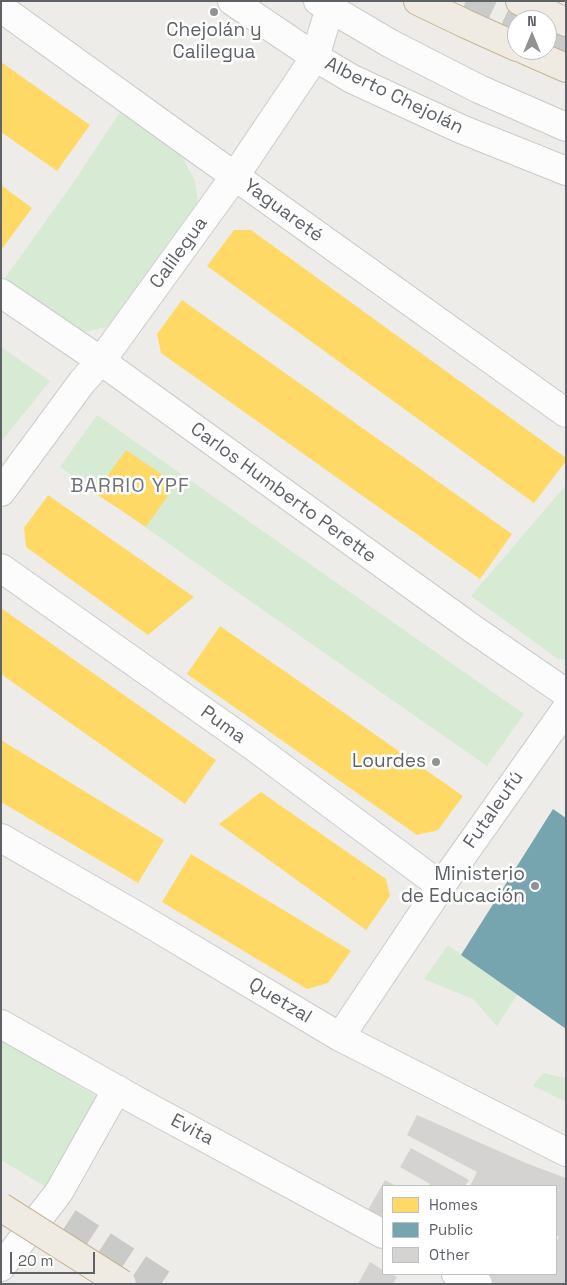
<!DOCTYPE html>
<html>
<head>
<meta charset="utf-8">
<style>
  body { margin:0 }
  #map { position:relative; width:567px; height:1285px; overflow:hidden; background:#eeece8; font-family:"Space Grotesk",sans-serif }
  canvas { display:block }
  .frame { position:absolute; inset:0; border:2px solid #5e6267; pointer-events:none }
  .legend { position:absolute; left:382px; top:1185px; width:175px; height:90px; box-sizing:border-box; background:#fff; border:1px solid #bfc0c2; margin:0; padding:6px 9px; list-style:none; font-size:15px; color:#5e6267 }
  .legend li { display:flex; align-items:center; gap:10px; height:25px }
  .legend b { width:25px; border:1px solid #bfc0c2 }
  .north { position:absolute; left:507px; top:10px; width:50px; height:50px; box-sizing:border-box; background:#fff; border:1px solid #bfc0c2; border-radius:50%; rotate:0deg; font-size:14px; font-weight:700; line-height:20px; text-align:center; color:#5e6267 }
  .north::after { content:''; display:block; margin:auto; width:18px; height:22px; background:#909294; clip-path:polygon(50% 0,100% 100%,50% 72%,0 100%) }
  .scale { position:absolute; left:10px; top:1252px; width:85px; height:22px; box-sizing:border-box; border:2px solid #5e6267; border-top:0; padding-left:6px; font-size:15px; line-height:18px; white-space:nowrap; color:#5e6267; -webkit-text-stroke:4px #fff; paint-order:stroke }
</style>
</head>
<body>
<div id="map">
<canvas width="567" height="1285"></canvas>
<div class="frame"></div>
<ul class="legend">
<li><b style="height:14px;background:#ffd966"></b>Homes</li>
<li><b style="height:14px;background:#76a5af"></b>Public</li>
<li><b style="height:14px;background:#d5d3d1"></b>Other</li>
</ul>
<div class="north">N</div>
<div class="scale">20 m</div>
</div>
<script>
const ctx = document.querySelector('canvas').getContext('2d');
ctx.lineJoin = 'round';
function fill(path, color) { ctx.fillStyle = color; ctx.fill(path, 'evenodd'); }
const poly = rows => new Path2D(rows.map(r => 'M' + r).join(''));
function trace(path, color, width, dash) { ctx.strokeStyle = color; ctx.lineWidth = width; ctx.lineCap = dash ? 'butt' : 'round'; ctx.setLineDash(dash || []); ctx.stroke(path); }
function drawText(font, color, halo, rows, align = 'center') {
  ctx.font = font + ' "Space Grotesk",sans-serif'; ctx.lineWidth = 5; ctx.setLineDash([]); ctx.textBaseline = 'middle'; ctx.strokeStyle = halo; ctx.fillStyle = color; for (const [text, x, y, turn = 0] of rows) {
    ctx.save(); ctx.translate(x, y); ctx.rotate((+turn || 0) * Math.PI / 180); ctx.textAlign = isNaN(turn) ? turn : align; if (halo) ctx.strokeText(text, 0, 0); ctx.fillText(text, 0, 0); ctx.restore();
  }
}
const green = poly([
  [122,109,178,149,195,181,198,201,107,327,84,332,5,278,73,183],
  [1,347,50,381,1,442],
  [97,415,524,714,487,766,270,615,60,467],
  [566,485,566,659,558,659,471,596],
  [448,945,517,995,497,1026,473,999,424,979],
  [1,1039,107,1103,53,1191,1,1160],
  [543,1073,566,1078,565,1101,533,1086]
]);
const homes = poly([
  [1,62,90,125,57,171,1,132],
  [1,185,32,208,1,250],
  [234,230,251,230,566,458,566,461,534,503,207,266],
  [182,300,512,534,480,579,161,353,157,334],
  [126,450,176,484,146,527,95,493],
  [48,495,194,597,148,635,26,547,24,528],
  [1,608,216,760,185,804,1,674],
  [220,626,463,796,438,830,417,835,187,674],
  [1,740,164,840,138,883,1,802],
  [261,792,386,879,390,896,366,930,219,824],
  [191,854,351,951,328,983,307,989,162,902]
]);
const public = poly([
  [553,809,566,818,566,1029,461,955]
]);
const building = poly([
  [417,1115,528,1164,566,1178,566,1284,490,1284,473,1274,556,1274,556,1242,559,1237,556,1235,556,1186,470,1186,477,1172,407,1135],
  [411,1148,469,1180,465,1186,429,1186,430,1184,400,1167],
  [385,1180,396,1186,383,1186,383,1227,364,1217],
  [370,1262,383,1270,383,1274,391,1274,397,1277,393,1284,358,1284]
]);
const streetTunnel = poly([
  [68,1222,163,1284]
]);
const secondaryTunnel = poly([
  [466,1,517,25],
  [547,39,566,48]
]);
const street = poly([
  [1,8,180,137,566,413],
  [1,293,101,361,473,629,566,693],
  [1,492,82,382,101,361,235,176,315,57,332,1],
  [1,568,253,746,441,886],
  [1,838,139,917,340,1037,566,1152],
  [1,1024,139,1102,383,1234],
  [340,1037,441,886,566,709],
  [1,1267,59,1192,117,1089],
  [456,1274,478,1284]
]);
const secondary = poly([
  [232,1,315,57,352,79,461,129,566,171],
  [318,1,391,44,479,89,566,127]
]);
const highway = poly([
  [418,1,466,24,517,47],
  [520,1,566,22],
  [525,50,566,68]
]);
const highwayBridge = poly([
  [1,1207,122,1284]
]);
const markers = [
  [214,12,5,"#909294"],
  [436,762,5,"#909294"],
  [535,886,5,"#909294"]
];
const poiNames = [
  ["Chejolán y",214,31,"center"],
  ["Calilegua",214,53,"center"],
  ["Lourdes",426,762],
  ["Ministerio",525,875],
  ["de Educación",525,897]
];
const streetNames = [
  ["Alberto Chejolán",394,96,26],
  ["Yaguareté",283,211,36],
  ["Calilegua",179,253,-54],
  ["Carlos Humberto Perette",283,493,36],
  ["Puma",223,725,36],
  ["Futaleufú",494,810,-55],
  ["Quetzal",280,1001,31],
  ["Evita",192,1130,28]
];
const neighbourhoodNames = [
  ["BARRIO YPF",130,487]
];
fill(green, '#d7ead3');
fill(homes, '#ffd966');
fill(public, '#76a5af');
fill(building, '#d5d3d1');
trace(streetTunnel, '#cacac8', 28, [28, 14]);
trace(secondaryTunnel, '#cacac8', 28, [28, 14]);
trace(street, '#cacbca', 30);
trace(secondary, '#cacaca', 30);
trace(highway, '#c6b494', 30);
trace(street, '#fcfcfc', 28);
trace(secondary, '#fcfcfc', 28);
trace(highway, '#f0ebe2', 28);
trace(highwayBridge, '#c6b494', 30, []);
trace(highwayBridge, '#f0ebe2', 28);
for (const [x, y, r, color] of markers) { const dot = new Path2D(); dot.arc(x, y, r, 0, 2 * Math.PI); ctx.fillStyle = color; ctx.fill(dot); trace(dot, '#fff', 2); }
drawText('19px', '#5e6267', '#fff', poiNames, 'right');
drawText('19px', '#5e6267', '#fff', streetNames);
ctx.letterSpacing = '1px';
drawText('20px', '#6f7479', '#fff', neighbourhoodNames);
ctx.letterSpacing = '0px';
</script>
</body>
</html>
